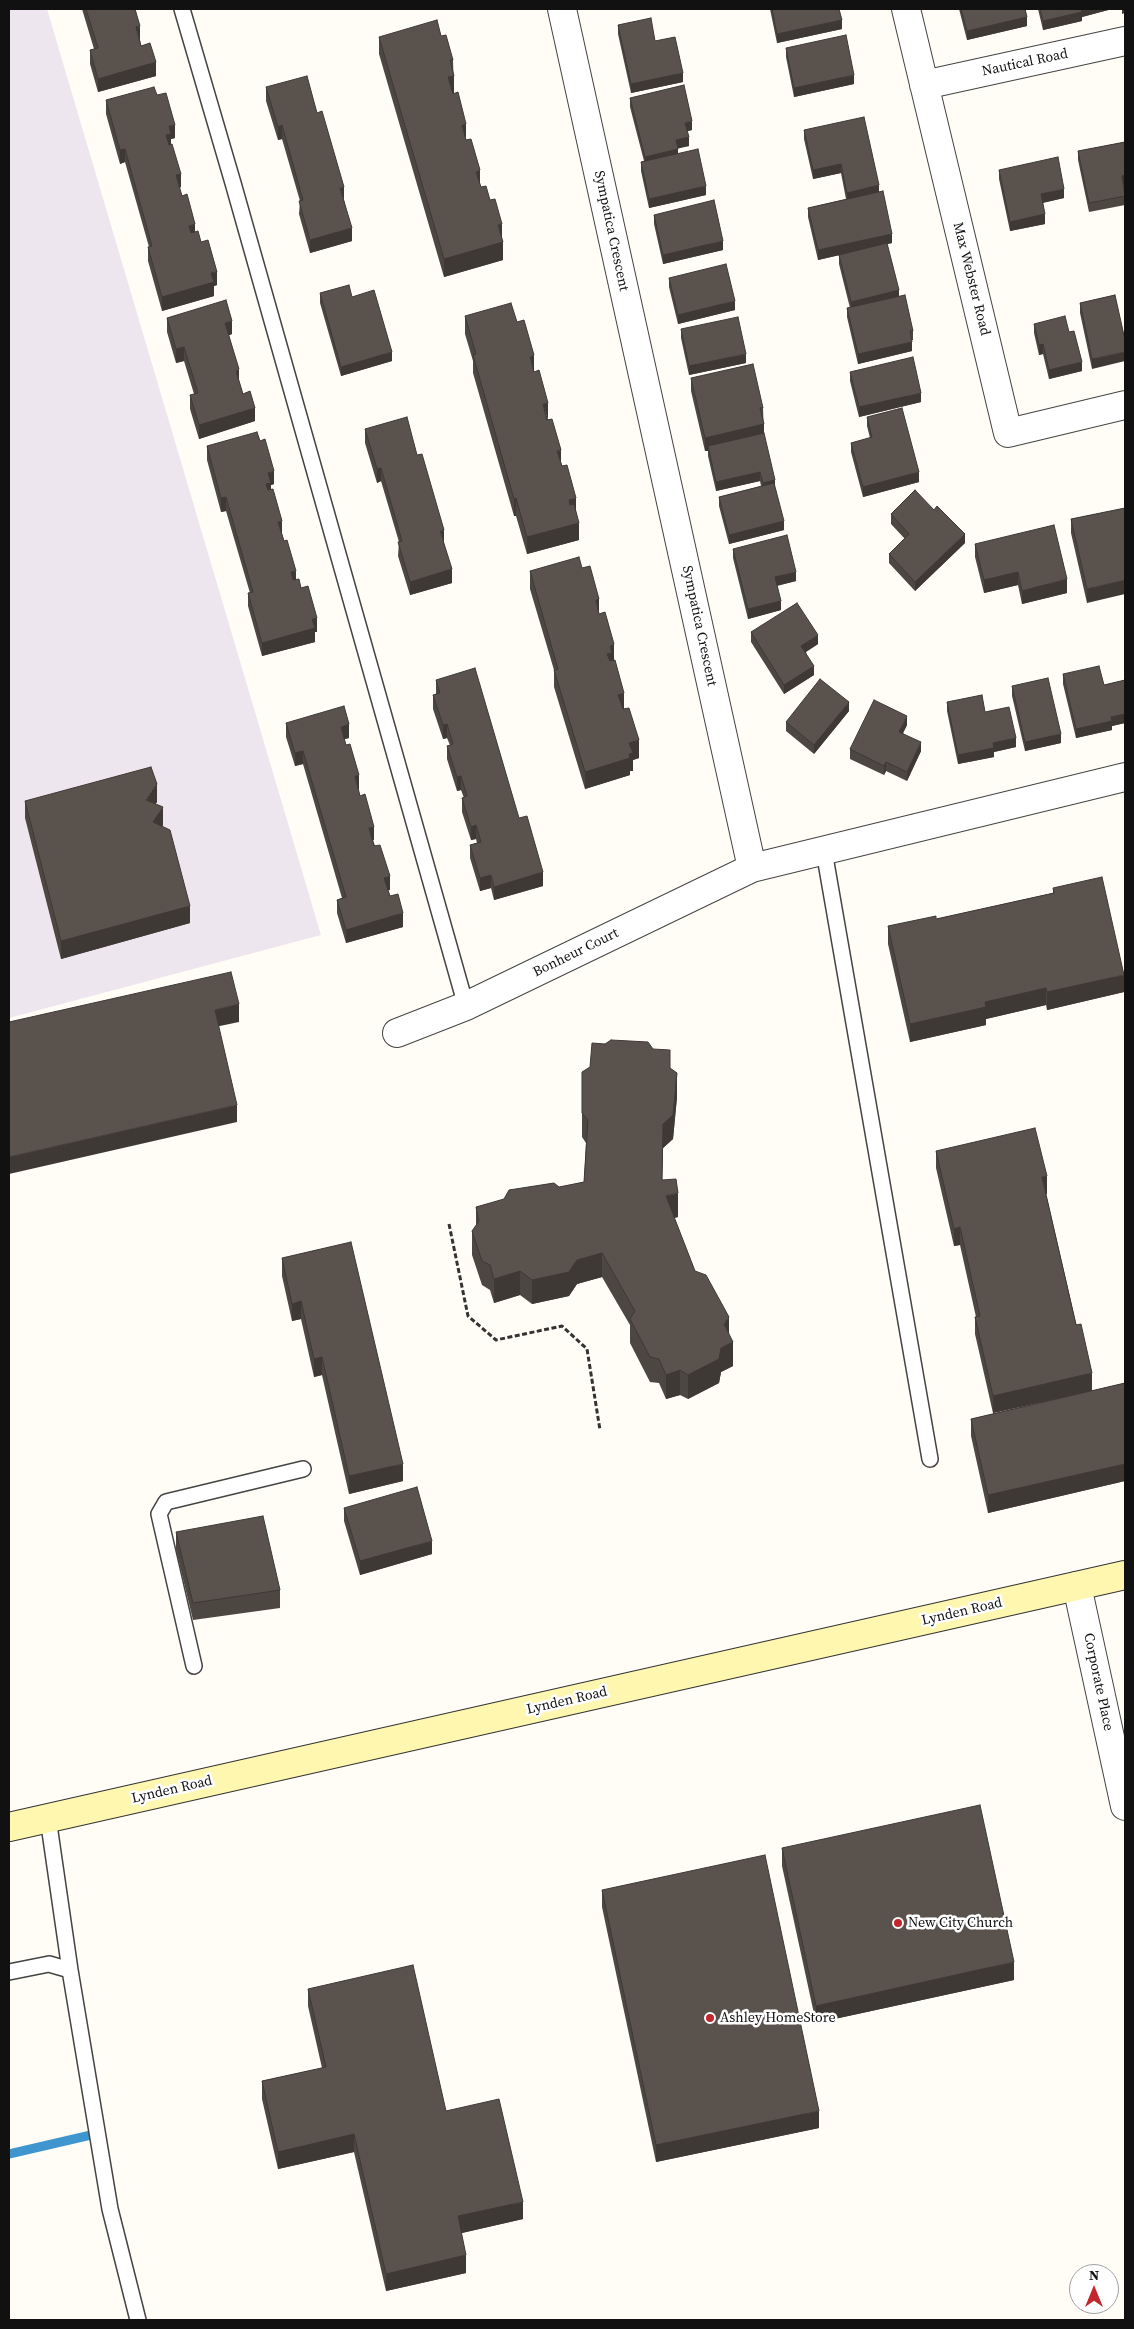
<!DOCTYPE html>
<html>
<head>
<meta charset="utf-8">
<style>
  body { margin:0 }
  #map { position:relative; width:1134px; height:2329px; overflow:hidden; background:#fffdf5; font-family:"Source Serif 4",serif }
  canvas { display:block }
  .frame { position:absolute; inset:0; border:10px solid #111; pointer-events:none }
  .north { position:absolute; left:1069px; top:2264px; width:50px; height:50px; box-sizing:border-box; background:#fff; border:1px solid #a0a0a0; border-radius:50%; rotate:0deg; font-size:14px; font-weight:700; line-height:20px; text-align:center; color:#111 }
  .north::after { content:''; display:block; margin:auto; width:18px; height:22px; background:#c4262e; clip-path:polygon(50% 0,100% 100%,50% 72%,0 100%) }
</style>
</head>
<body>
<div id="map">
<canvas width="1134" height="2329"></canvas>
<div class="frame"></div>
<div class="north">N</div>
</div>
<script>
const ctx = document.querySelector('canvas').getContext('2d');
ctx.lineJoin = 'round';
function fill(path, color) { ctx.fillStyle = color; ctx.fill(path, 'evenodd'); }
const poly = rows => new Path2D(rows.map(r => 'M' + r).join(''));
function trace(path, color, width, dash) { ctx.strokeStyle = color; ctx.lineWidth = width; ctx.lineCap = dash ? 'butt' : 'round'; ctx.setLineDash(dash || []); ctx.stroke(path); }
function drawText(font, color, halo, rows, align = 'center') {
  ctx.font = font + ' "Source Serif 4",serif'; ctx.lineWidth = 5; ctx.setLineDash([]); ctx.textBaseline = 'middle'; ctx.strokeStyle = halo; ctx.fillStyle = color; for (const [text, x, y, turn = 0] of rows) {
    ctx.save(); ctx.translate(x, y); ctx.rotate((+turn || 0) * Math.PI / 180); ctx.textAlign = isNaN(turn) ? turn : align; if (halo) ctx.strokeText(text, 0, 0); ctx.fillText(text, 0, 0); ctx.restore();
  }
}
const industrial = poly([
  [9,9,47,9,321,935,9,1018]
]);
const stream = poly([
  [9,2154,91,2135]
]);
const path = poly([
  [449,1224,468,1316,496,1340,562,1326,587,1349,600,1430]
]);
const service = poly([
  [182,9,233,183,466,1006],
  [824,851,930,1459],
  [194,1666,159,1514,166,1502,303,1469],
  [48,1818,70,1970],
  [9,1972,49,1964,70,1970,110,2209,138,2320]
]);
const minor = poly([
  [562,9,752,868],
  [906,9,1008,433,1125,405],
  [924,85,1125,41],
  [397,1033,466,1006,752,868,1125,777],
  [1077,1586,1125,1806]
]);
const secondary = poly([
  [9,1827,1125,1575]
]);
const wall = poly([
  [82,9,135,9,140,40,141,46,156,76,98,92,90,64,90,50,94,49],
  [770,9,839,9,842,29,777,43],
  [959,9,1025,9,1027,26,967,40],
  [1038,9,1112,9,1082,17,1082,21,1043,30],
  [618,25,655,41,683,82,631,93,618,34],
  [441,36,453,60,454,93,466,140,480,186,502,240,503,260,444,277,379,54,379,37],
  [786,48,854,84,794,97,786,57],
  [266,87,317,113,344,200,352,241,310,253,299,214,300,201,282,139,278,140,266,101],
  [157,95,175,138,171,139,171,144,181,187,179,188,182,196,195,232,201,242,217,285,214,286,214,296,162,311,148,261,148,247,149,247,125,162,120,164,106,114,106,100],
  [630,98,692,130,687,131,689,146,678,148,678,153,706,195,649,208,641,171,641,162,644,161,630,107],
  [804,130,879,192,892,243,887,244,899,296,913,331,913,340,911,340,912,351,858,364,847,317,847,308,850,308,839,264,839,255,848,253,818,260,808,217,808,208,846,199,841,173,813,179,804,139],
  [1125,142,1125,185,1123,185,1125,195,1125,205,1089,212,1078,160,1078,151],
  [999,170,1064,198,1043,203,1045,224,1010,231,999,179],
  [654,215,723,250,663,264,654,224],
  [669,278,735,310,678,324,669,287],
  [320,293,392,361,341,376,320,303],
  [1115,295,1092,369,1080,313,1080,303],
  [465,316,517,322,534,372,548,420,576,512,579,540,527,554,516,516,514,516,473,373,473,361,465,334],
  [167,318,232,334,229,335,239,383,243,394,255,421,199,439,190,409,190,395,194,394,184,361,176,363,167,332],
  [1034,324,1069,332,1082,371,1049,379,1043,354,1039,355,1034,333],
  [681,329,746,363,689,375,681,338],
  [850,372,921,402,859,417,850,381],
  [691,378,763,408,764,435,784,530,729,544,719,506,719,497,761,486,760,481,716,491,708,456,708,451,705,451,691,391],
  [867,417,919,482,863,497,851,452,851,443,870,438,867,426],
  [365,429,444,543,452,583,410,595,398,556,399,542,381,481,377,483,365,443],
  [260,441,274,484,271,485,271,489,282,534,296,580,301,588,317,632,315,632,315,642,262,656,248,606,248,593,250,593,226,511,221,512,207,460,207,446],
  [1125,508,1087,603,1071,533,1071,519],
  [891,514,965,543,915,591,889,563,889,554,905,539,891,524],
  [975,544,1067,593,1022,604,1018,585,984,593,975,557],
  [733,549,796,581,777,586,781,610,748,619,733,558],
  [582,568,599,599,599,614,614,660,624,709,639,758,633,760,633,771,630,771,630,775,585,789,554,687,554,670,530,589,530,571],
  [751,632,818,644,806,652,814,675,784,694,751,642],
  [1063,674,1104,685,1125,680,1125,723,1112,726,1112,730,1076,738,1063,684],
  [436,680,519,818,543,886,494,900,491,888,480,891,470,858,470,845,477,843,476,839,471,840,462,812,462,798,464,798,461,790,457,791,447,759,447,746,450,745,447,738,443,739,433,709,433,695,436,694],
  [1012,686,1061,743,1025,751,1012,696],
  [947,702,985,712,1016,747,994,752,994,757,958,764,947,711],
  [849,711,814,754,786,731,786,722],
  [286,723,349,738,344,739,359,789,358,789,374,840,373,840,390,890,388,890,390,896,403,927,346,943,337,913,337,900,342,898,303,764,295,766,286,737],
  [907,725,903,733,921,751,907,781,886,771,884,775,850,759,850,749],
  [25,801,157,802,155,804,163,825,162,826,190,923,61,959,25,818],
  [1053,888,1124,992,1047,1010,1046,1005,986,1019,986,1025,910,1042,888,944,888,926,936,919,1053,893],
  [670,1068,677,1097,673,1139,663,1148,662,1180,678,1217,674,1218,695,1271,729,1334,733,1366,721,1372,719,1383,688,1399,680,1395,666,1399,659,1383,650,1382,630,1343,630,1325,602,1277,577,1284,569,1296,532,1304,520,1295,494,1303,490,1290,482,1285,472,1255,472,1231,476,1226,476,1207,584,1182,586,1143,582,1137,582,1072],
  [936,1151,1047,1194,1046,1194,1092,1391,993,1413,975,1334,975,1317,976,1317,960,1245,954,1246,936,1168],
  [282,1258,403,1481,349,1494,322,1375,314,1377,301,1319,292,1321,282,1276],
  [1125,1383,1125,1481,988,1513,971,1436,971,1419],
  [344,1508,432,1554,360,1575,344,1521],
  [176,1532,280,1590,280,1608,193,1620,176,1550],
  [782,1848,1014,1980,816,2023,782,1866],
  [602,1890,819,2128,656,2162,602,1907],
  [308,1989,446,2111,523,2219,461,2233,466,2273,386,2291,354,2152,278,2169,262,2099,262,2081,322,2068,308,2006]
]);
const shadedWall = poly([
  [1081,9,1112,9,1082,17,1082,21,1043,30,1043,21],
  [1122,9,1125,9,1125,13,1122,14],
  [1027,17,1027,26,967,40,967,31],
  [842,20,842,29,777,43,777,34],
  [140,26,140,40,136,40,136,27],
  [156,62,156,76,98,92,98,79],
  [683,73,683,82,631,93,631,84],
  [854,75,854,84,794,97,794,88],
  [454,76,454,93,448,95,448,77],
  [692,121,692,130,685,132,685,123],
  [466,124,466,141,462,125],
  [175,125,175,138,171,139,171,147,166,149,166,135,169,126],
  [282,125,282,139,278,140,278,127],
  [689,137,689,146,676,149,676,140],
  [125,149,125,162,120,164,120,150],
  [678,149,678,158,645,167,645,157],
  [841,164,841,173,813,179,813,170],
  [480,170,480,188,476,172],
  [181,174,181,187,176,189,176,175],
  [1125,175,1125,185,1122,185,1122,176],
  [879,185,879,195,847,202,847,193],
  [706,186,706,195,649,208,649,199],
  [344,187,344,200,340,188],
  [1064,189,1064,198,1041,203,1041,194],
  [1045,214,1045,224,1010,231,1010,222],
  [195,224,195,238,189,239,189,226],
  [502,224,502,241,498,225],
  [352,228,352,241,310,253,310,240],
  [892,234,892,243,818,260,818,250],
  [723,241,723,250,663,264,663,255],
  [503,242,503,260,444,277,444,259],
  [217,272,217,285,214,286,214,296,162,311,162,297,211,273],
  [899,290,899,300,851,312,851,302],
  [735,301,735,310,678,324,678,315],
  [232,321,232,334,225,337,225,323],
  [912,342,912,351,858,364,858,354],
  [1043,344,1043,354,1039,355,1039,345],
  [184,347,184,361,176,363,176,349],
  [392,352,392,361,341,376,341,367],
  [1125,352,1125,361,1092,369,1092,359],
  [746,354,746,363,689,375,689,366],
  [534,355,534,373,530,357],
  [1082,362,1082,371,1049,379,1049,370],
  [239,369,239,383,236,371],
  [921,393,921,402,859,417,859,407],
  [548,403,548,420,543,404],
  [255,408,255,421,199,439,199,425],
  [764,424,764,438,708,446,708,451,705,451,705,438],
  [561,450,561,467,557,451],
  [381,468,381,481,377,483,377,469],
  [274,471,274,484,271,485,271,496,266,498,266,484,268,473],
  [760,472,760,481,716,491,716,482],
  [919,472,919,482,863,497,863,487],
  [775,480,775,489,763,492,763,483],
  [226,497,226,511,221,512,221,498],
  [516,498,516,516,514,516,514,499],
  [576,498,576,516,569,518,569,500],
  [282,521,282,534,278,535,278,522],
  [784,521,784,530,729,544,729,535],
  [579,523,579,540,527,554,527,537],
  [444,530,444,543,440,531],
  [965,534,965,543,915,591,915,582],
  [452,569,452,583,410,595,410,582],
  [296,571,296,584,291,586,291,572],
  [796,572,796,581,775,586,775,577],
  [1018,572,1018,585,984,593,984,580],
  [1067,579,1067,593,1022,604,1022,591],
  [1125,580,1125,594,1087,603,1087,589],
  [599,599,599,616,596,600],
  [781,601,781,610,748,619,748,609],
  [317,618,317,632,315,632,315,642,262,656,262,643,312,619],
  [818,635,818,644,801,655,801,646],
  [614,644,614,662,612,670,607,654,610,646],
  [814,666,814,675,784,694,784,685],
  [624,693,624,711,618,712,618,695],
  [849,702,849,711,814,754,814,745],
  [1125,714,1125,723,1112,726,1112,730,1076,738,1076,729,1111,717],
  [907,716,907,725,899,741,899,732],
  [349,724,349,738,341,740,341,727],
  [447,724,447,738,443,739,443,725],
  [1061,734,1061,743,1025,751,1025,742],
  [1016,738,1016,747,994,752,994,757,958,764,958,755,993,743],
  [639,740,639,758,633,760,633,771,630,771,630,775,585,789,585,772,629,743],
  [921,742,921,751,907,781,907,772],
  [303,751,303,764,295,766,295,753],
  [886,762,886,771,884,775,884,766],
  [359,775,359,789,355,790,355,776],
  [461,776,461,790,457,791,457,777],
  [157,784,157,802,146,817,146,800],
  [163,807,163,825,153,839,153,822],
  [476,825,476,839,471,840,471,827],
  [374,827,374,840,369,842,369,828],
  [543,872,543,886,494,900,494,887],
  [491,875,491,888,480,891,480,878],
  [390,876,390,890,384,891,384,878],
  [190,906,190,923,61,959,61,941],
  [403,913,403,927,346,943,346,930],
  [1124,975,1124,992,1047,1010,1047,992],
  [1046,988,1046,1005,986,1019,986,1025,910,1042,910,1024,985,1002],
  [239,1004,239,1022,215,1027,215,1010],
  [677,1073,677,1097,673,1139,663,1148,662,1204,663,1124],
  [237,1105,237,1122,9,1174,9,1157],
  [1047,1176,1047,1194,1042,1195,1042,1177],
  [678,1193,678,1217,666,1220,666,1196],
  [960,1227,960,1245,954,1246,954,1229],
  [602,1253,602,1277,577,1284,569,1296,532,1304,532,1280,577,1260],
  [520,1271,520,1295,494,1303,494,1279],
  [301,1301,301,1319,292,1321,292,1304],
  [729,1317,729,1341,733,1342,733,1366,721,1372,719,1383,688,1399,688,1375],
  [322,1357,322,1375,314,1377,314,1359],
  [680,1370,680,1395,666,1399,666,1375],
  [1092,1373,1092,1391,993,1413,993,1396],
  [403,1464,403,1481,349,1494,349,1476],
  [1125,1464,1125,1481,988,1513,988,1495],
  [432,1541,432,1554,360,1575,360,1561],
  [1014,1962,1014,1980,816,2023,816,2006],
  [819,2111,819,2128,656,2162,656,2145],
  [354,2134,354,2152,278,2169,278,2152],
  [523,2202,523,2219,458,2234,458,2216],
  [466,2255,466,2273,386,2291,386,2274]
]);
const building = poly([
  [86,9,135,9,140,26,136,27,141,46,150,43,156,62,98,79,90,50,98,48,86,9],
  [772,9,839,9,842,20,777,34,772,9],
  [961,9,1025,9,1027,17,967,31,961,9],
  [1040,9,1081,9,1082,12,1043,21,1040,9],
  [651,18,655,41,675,37,683,73,631,84,618,25,651,18],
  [437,20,441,36,446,35,453,60,450,60,454,76,448,77,453,94,458,92,466,124,462,125,466,140,471,139,480,170,476,172,481,187,486,186,490,200,495,199,502,224,498,225,503,242,444,259,379,37,437,20],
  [846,35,854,75,794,88,786,48,846,35],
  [307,76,317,113,322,111,344,187,340,188,352,228,310,240,299,201,303,200,282,125,278,127,266,87,307,76],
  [684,85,692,121,685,123,689,137,676,140,678,149,645,157,630,98,684,85],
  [154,87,157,95,166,93,175,125,169,126,171,134,166,135,169,145,172,144,181,174,176,175,182,196,187,194,195,224,189,226,191,233,198,231,201,242,208,240,217,272,211,273,214,282,162,297,148,247,152,246,125,149,120,150,106,100,154,87],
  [864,117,879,185,847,193,841,164,813,170,804,130,864,117],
  [1125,142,1125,175,1122,176,1125,196,1089,203,1078,151,1125,142],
  [698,149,706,186,649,199,641,162,698,149],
  [1058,157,1064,189,1041,194,1045,214,1010,222,999,170,1058,157],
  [883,191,892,234,818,250,808,208,883,191],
  [714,200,723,241,663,255,654,215,714,200],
  [887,243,899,290,851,302,839,255,887,243],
  [726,264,735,301,678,315,669,278,726,264],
  [349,285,352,297,374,290,392,352,341,367,320,293,349,285],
  [905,295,913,331,910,331,912,342,858,354,847,308,905,295],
  [1115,295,1125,340,1125,352,1092,359,1080,303,1115,295],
  [226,300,232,321,225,323,239,369,236,371,243,394,250,391,255,408,199,425,190,395,198,393,184,347,176,349,167,318,226,300],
  [511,303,517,322,524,320,534,355,530,357,534,372,539,370,548,403,543,404,547,420,552,419,561,450,557,451,562,466,567,465,576,498,569,500,570,505,574,504,579,523,527,537,516,498,514,499,473,355,476,354,465,316,511,303],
  [1065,316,1069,332,1074,331,1082,362,1049,370,1043,344,1039,345,1034,324,1065,316],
  [738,317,746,354,689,366,681,329,738,317],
  [913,357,921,393,859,407,850,372,913,357],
  [753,364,763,408,760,408,764,424,705,438,691,378,753,364],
  [902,408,919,472,863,487,851,443,872,437,867,417,902,408],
  [407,417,417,455,422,454,444,530,440,531,452,569,410,582,398,542,402,541,381,468,377,469,365,429,407,417],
  [257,432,260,441,265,439,274,471,268,473,271,483,266,484,268,490,273,489,282,521,278,522,284,541,287,540,296,571,291,572,293,580,299,579,301,588,308,586,317,618,312,619,315,628,262,643,248,593,253,592,226,497,221,498,207,446,257,432],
  [764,433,775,480,763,483,760,472,716,482,708,446,764,433],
  [774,483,784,521,729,535,719,497,774,483],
  [915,490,934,510,937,506,965,534,915,582,889,554,909,534,891,514,915,490],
  [1125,508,1125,580,1087,589,1071,519,1125,508],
  [1054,525,1067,579,1022,591,1018,572,984,580,975,544,1054,525],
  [787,535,796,572,775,577,781,601,748,609,733,549,787,535],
  [579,557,582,568,590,566,599,599,596,600,599,614,605,612,614,644,610,646,612,653,607,654,610,661,615,660,624,693,618,695,623,709,629,708,639,740,629,743,633,753,629,754,630,758,585,772,554,670,558,669,530,571,579,557],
  [797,603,818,635,801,646,814,666,784,685,751,632,797,603],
  [1099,666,1104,685,1125,680,1125,714,1111,717,1112,721,1076,729,1063,674,1099,666],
  [475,668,519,818,527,816,543,872,494,887,491,875,480,878,470,845,481,842,476,825,471,827,462,798,467,796,461,776,457,777,447,746,453,744,447,724,443,725,433,695,440,693,436,680,475,668],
  [1048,678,1061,734,1025,742,1012,686,1048,678],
  [820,679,849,702,814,745,786,722,820,679],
  [982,695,985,712,1009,707,1016,738,993,743,994,748,958,755,947,702,982,695],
  [874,700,907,716,899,732,921,742,907,772,886,762,884,766,850,749,874,700],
  [344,706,349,724,341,727,346,745,350,744,359,775,355,776,360,796,365,794,374,827,369,828,374,846,380,845,390,876,384,878,390,896,398,894,403,913,346,930,337,900,346,897,303,751,295,753,286,723,344,706],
  [151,767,157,784,146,800,163,807,153,822,170,830,190,906,61,941,25,801,151,767],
  [1102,877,1124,975,1047,992,1046,988,985,1002,986,1007,910,1024,888,926,936,916,936,919,1054,893,1053,888,1102,877],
  [231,972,239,1004,215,1010,237,1105,9,1157,9,1022,231,972],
  [611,1040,648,1042,653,1049,670,1050,670,1068,677,1073,673,1115,663,1124,662,1180,676,1179,678,1193,666,1196,695,1271,706,1275,729,1317,724,1324,733,1342,721,1348,719,1359,688,1375,680,1370,666,1375,659,1359,650,1357,630,1319,635,1311,602,1253,577,1260,569,1272,532,1280,520,1271,494,1279,490,1265,482,1261,472,1231,479,1221,476,1207,504,1199,509,1190,554,1183,559,1187,584,1182,588,1120,582,1113,582,1072,590,1067,592,1043,605,1044,611,1040],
  [1035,1128,1047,1176,1042,1177,1076,1325,1081,1324,1092,1373,993,1396,975,1317,980,1316,960,1227,954,1229,936,1151,1035,1128],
  [351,1242,403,1464,349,1476,322,1357,314,1359,301,1301,292,1304,282,1258,351,1242],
  [1125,1383,1125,1464,988,1495,971,1419,1125,1383],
  [417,1487,432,1541,360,1561,344,1508,417,1487],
  [263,1516,280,1590,193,1603,176,1532,263,1516],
  [980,1805,1014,1962,816,2006,782,1848,980,1805],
  [765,1855,819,2111,656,2145,602,1890,765,1855],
  [413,1965,446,2111,499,2099,523,2202,458,2216,466,2255,386,2274,354,2134,278,2152,262,2081,326,2067,308,1989,413,1965]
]);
const markers = [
  [898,1923,5,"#c4262e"],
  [710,2018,5,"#c4262e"]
];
const streetNames = [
  ["Nautical Road",1025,63,-12],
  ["Sympatica Crescent",611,231,78],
  ["Max Webster Road",971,279,76],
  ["Sympatica Crescent",699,626,78],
  ["Bonheur Court",576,953,-26],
  ["Lynden Road",962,1612,-13],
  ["Corporate Place",1098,1682,78],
  ["Lynden Road",567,1701,-13],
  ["Lynden Road",172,1790,-13]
];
const poiNames = [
  ["New City Church",908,1923],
  ["Ashley HomeStore",720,2018]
];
fill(industrial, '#eee6ef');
trace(stream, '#3f96cf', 9);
trace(service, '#444', 18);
trace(minor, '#444', 30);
trace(secondary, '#333', 30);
trace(path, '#333', 3, [5, 2.5]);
trace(service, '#fff', 15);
trace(minor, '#fff', 28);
trace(secondary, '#fff6b0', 28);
fill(wall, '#4d4742');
fill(shadedWall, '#3f3936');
fill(building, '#5a524d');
trace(building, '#3f3936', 1);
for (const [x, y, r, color] of markers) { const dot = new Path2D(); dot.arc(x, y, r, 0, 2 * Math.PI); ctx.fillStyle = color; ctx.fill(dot); trace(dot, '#fff', 2); }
drawText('14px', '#111', '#fff', streetNames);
drawText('14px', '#111', '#fff', poiNames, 'left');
</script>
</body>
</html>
